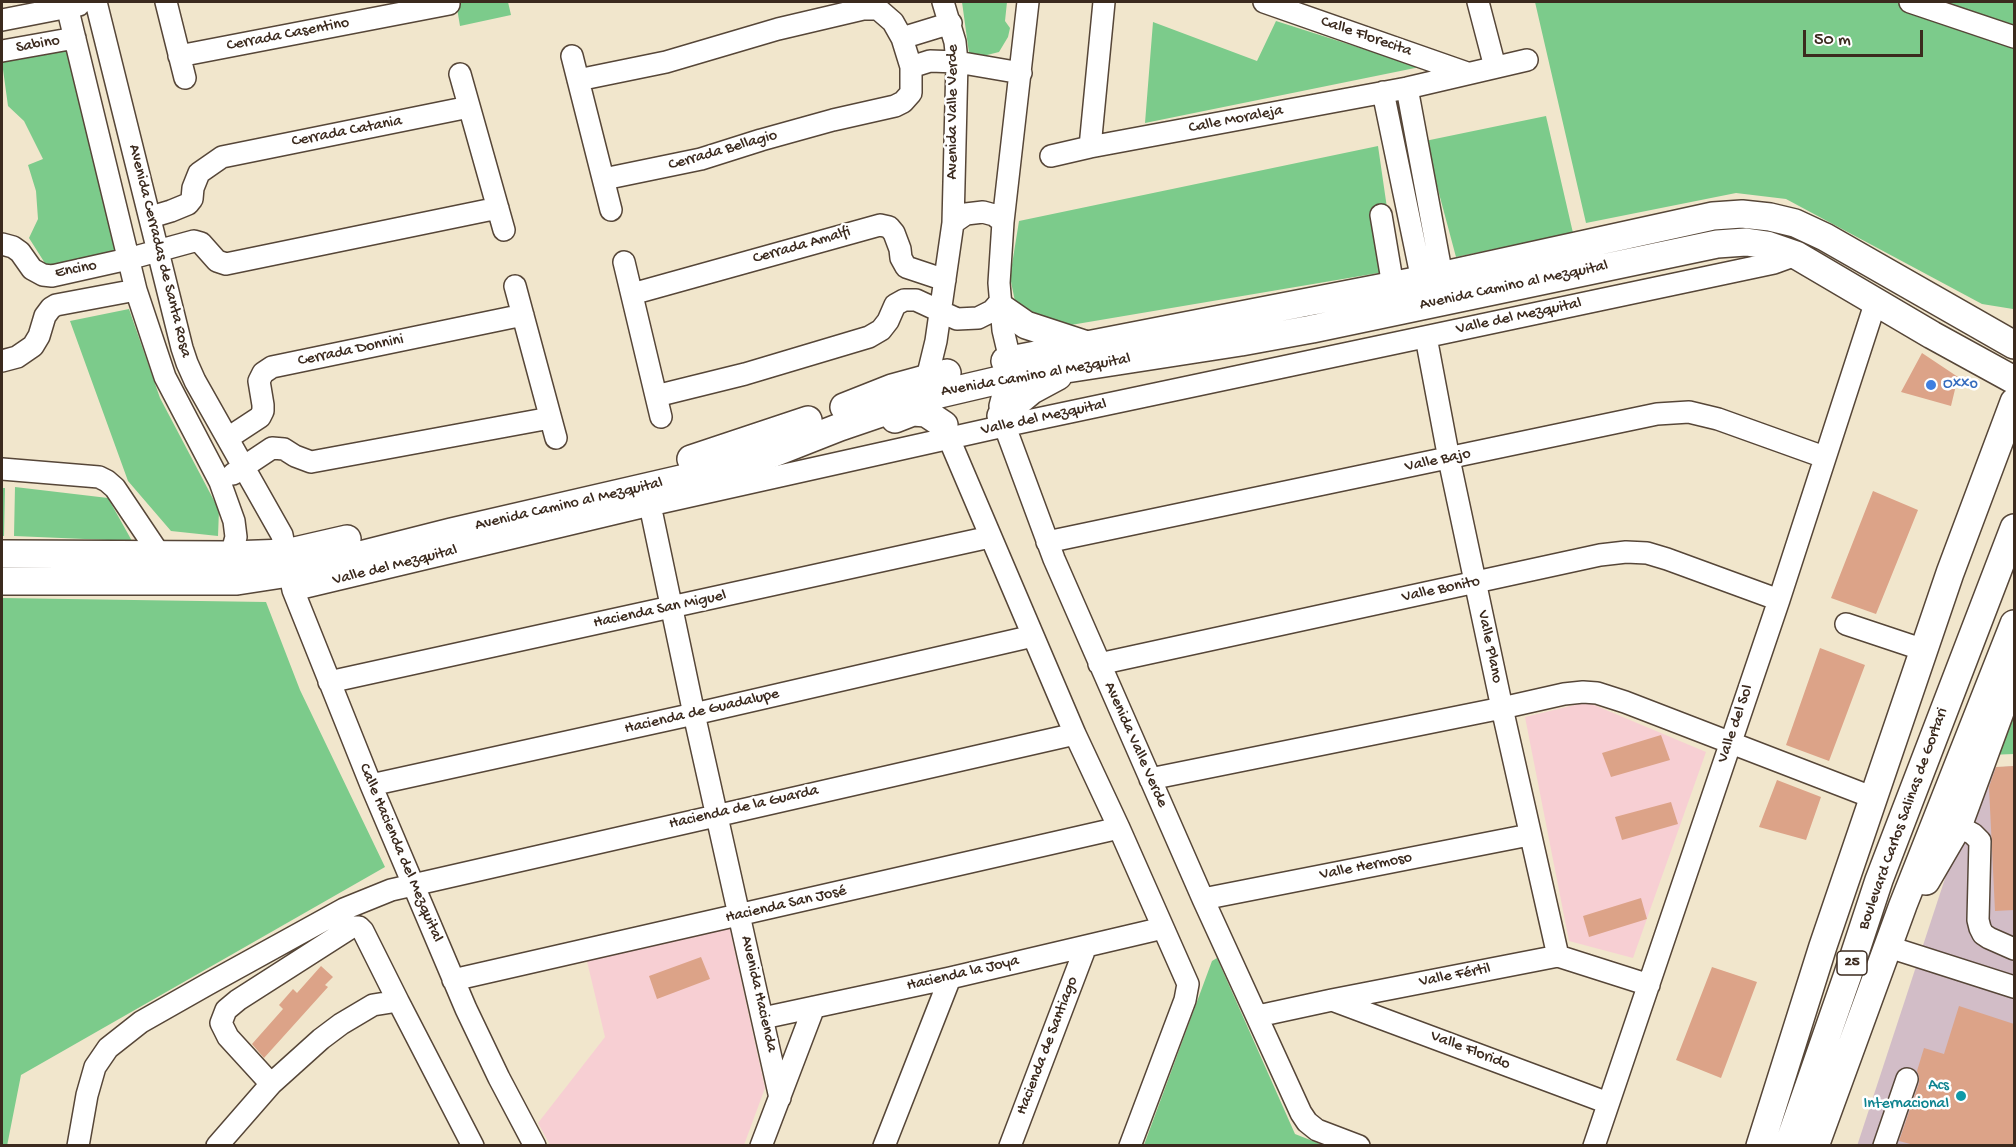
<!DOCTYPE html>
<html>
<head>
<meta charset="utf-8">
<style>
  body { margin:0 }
  #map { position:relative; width:2016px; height:1147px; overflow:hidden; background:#f1e6cc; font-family:"Gochi Hand",sans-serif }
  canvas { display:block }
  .frame { position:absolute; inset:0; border:3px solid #3b2a1e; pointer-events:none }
  .scale { position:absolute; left:1803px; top:30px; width:120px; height:27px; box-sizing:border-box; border:3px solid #3b2a1e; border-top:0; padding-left:8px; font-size:18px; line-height:21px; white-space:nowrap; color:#3b2a1e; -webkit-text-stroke:4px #fff; paint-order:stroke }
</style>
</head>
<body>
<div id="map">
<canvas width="2016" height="1147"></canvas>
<div class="frame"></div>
<div class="scale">50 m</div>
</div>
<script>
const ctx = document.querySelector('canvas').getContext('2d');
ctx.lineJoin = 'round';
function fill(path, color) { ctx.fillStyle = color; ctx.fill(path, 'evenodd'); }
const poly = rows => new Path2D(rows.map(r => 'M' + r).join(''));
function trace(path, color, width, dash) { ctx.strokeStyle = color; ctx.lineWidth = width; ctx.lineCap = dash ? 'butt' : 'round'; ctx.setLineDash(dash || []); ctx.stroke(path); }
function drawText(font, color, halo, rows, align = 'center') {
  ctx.font = font + ' "Gochi Hand",sans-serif'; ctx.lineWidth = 5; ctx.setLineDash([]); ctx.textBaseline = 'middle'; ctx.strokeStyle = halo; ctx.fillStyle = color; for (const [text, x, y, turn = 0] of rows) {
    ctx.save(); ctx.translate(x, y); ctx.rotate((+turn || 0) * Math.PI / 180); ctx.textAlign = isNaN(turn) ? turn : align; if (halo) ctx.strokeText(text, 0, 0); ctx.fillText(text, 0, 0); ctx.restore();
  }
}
const built = poly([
  [1587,702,1706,752,1633,958,1569,941,1525,717],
  [729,925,765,1088,744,1145,550,1145,538,1123,605,1037,586,957]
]);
const industrial = poly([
  [2014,766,2014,1145,1857,1146,1981,769]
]);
const green = poly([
  [456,2,508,2,511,15,460,26],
  [962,2,1007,2,1005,21,1010,28,1008,37,999,52,983,56,969,53],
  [1535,2,2014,2,2014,303,2013,309,1982,304,1786,199,1736,193,1586,223],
  [1276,21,1420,67,1145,123,1153,22,1257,61],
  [71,50,117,254,48,268,29,238,38,219,36,191,28,165,43,159,24,121,8,106,2,62],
  [1546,116,1573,233,1456,257,1425,141],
  [1378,146,1396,270,1053,328,1018,316,1010,277,1019,221],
  [129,309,160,398,219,510,218,536,171,531,128,481,70,321],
  [15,487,108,498,132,541,14,536],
  [2,488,5,488,4,536,2,536],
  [2,598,266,602,300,690,385,867,21,1075,7,1146,2,1145],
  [2014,684,2014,754,1988,755],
  [1217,958,1295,1134,1323,1145,1144,1145,1212,961]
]);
const building = poly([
  [1922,353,1958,377,1951,406,1901,392],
  [1873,491,1918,510,1876,614,1831,598],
  [1820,648,1865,665,1829,761,1786,745],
  [1661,735,1670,760,1611,777,1602,753],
  [2014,766,2014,910,1995,911,1989,787,1996,767],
  [1777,780,1821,797,1806,840,1759,827],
  [1671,802,1678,824,1622,840,1615,817],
  [1641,898,1647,919,1589,937,1583,916],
  [701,957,710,979,657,999,649,976],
  [321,966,333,977,325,985,328,987,264,1058,252,1044,283,1009,279,1005,293,989,297,993],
  [1712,967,1757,982,1721,1078,1676,1060],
  [1959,1006,2014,1024,2014,1146,1918,1146,1899,1141,1919,1083,1919,1076,1917,1071,1924,1048,1944,1054]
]);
const minor = poly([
  [66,2,136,290,165,377,220,482,234,521,236,537,231,555],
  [96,2,182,348,187,363,195,381,282,535,293,590,371,785,466,1009,499,1078,535,1146],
  [166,2,185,78],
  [1028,2,1003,222,999,283,1003,330,1011,364,1000,406,1001,416,1054,559,1203,899,1301,1113,1307,1122,1317,1130,1359,1146],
  [1264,2,1467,73],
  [1478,2,1495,67],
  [1910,2,2014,37],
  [2,20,79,5],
  [902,38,951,23],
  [2,51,75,38],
  [179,56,449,4],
  [572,56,611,210],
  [911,67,930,61,957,62,1021,73],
  [460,74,504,230],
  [578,80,666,62,778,29,863,9,878,9,893,22,902,38,911,67,911,93,903,102,895,106,833,120,761,140,701,159,604,179],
  [1407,88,1442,276],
  [1383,92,1422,280],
  [1090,147,1104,2],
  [1051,156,1090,147,1407,88,1527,60],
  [1381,215,1393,286],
  [151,217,171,211,188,204,192,199,193,188,199,173,222,157,469,107],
  [953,223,966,214,983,212,994,215,1003,222],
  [2,244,13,247,20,252,32,269,43,275,52,276,128,259,194,241,201,243,217,261,226,264,498,208],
  [624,262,661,417],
  [515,286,556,438],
  [632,294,880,225,889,227,894,233,900,249,901,258,906,267,945,280],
  [1426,337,1449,459,1502,708,1558,956],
  [2,361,17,357,33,346,39,336,45,316,51,308,56,305,136,290],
  [930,390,927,378,936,341,953,223,957,62,955,42,943,2],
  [656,396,745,374,869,337,881,330,888,321,895,305,904,300,916,300,957,319,978,318,992,311,1000,302],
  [944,427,1075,734,1119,828,1188,984,1185,1000,1130,1146],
  [228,438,260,417,263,411,263,405,259,381,263,373,272,367,523,315],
  [2,469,99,477,107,481,115,488,160,555],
  [233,474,272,448,284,449,295,456,311,462,550,418],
  [650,505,694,714,780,1098],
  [1047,542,1657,414,1689,412,1718,419,1824,457],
  [293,590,650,505,1004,426,1774,263,1796,255],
  [1846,624,1924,650],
  [1099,664,1600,555,1626,552,1647,553,1667,559,1779,600],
  [329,682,990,537],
  [1150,779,1502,708,1564,694,1583,692,1597,693,1625,702,1874,798],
  [371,785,694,714,1033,636],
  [1958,826,1973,834,1980,841,1978,920,1980,928,1983,934,1989,938,2014,949],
  [1203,899,1529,835],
  [1889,947,2014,987],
  [453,980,1119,828],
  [1332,1000,1608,1103],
  [1258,1016,1332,1000,1558,956,1649,985],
  [763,1018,950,978,1163,928],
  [271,1084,228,1037,221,1023,226,1010,238,1000,352,927,359,927,363,931,398,1001],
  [78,1146,87,1095,95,1067,108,1048,141,1022,208,984,344,909,391,890,1075,734],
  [217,1146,271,1084,321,1039,341,1024,373,1005,398,1001,473,1146],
  [761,1146,814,1007],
  [884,1146,950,978],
  [1010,1146,1086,946],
  [1594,1146,1779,600,1876,301],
  [1884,1146,1907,1079]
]);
const major = poly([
  [1000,307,1026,325,1084,344],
  [1005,361,1431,278,1713,216,1742,214,1770,217,1795,223,1825,237,2014,345],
  [844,407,892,388,947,373],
  [1001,416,1032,390,1058,376],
  [895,419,913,412,926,413,944,425],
  [691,459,808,420],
  [2,554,231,555,286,553,347,539],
  [2,581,237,581,289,573,451,532,746,464,840,427,931,396,1008,378,1241,342,1312,329,1717,244,1746,242,1767,245,1796,255,1932,335,2014,380],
  [1926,881,1958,826,2014,674],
  [1760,1146,1823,946,1950,573,2014,402],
  [1788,1146,1848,974,1879,880,2014,528],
  [1815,1146,1903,905,2014,624]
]);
const markers = [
  [1931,385,6,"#3f7fe0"],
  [1961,1096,6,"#0f9aa8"]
];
const shields = [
  [1852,963,30]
];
const shieldNames = [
  ["25",1852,963]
];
const streetNames = [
  ["Cerrada Casentino",288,35,-11],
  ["Calle Florecita",1366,37,19],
  ["Sabino",38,45,-10],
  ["Avenida Valle Verde",954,112,-90],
  ["Calle Moraleja",1236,120,-11],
  ["Cerrada Catania",347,132,-11],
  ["Cerrada Bellagio",723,151,-16],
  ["Cerrada Amalfi",802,246,-16],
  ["Avenida Cerradas de Santa Rosa",159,251,76],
  ["Encino",76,270,-11],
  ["Avenida Camino al Mezquital",1514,286,-12],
  ["Valle del Mezquital",1519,317,-12],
  ["Cerrada Donnini",351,351,-12],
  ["Avenida Camino al Mezquital",1036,376,-10],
  ["Valle del Mezquital",1044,418,-12],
  ["Valle Bajo",1438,461,-12],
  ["Avenida Camino al Mezquital",569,505,-13],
  ["Valle del Mezquital",395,566,-14],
  ["Valle Bonito",1441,590,-12],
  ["Hacienda San Miguel",660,610,-12],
  ["Valle Plano",1489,647,78],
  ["Hacienda de Guadalupe",702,712,-13],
  ["Valle del Sol",1736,724,-71],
  ["Avenida Valle Verde",1135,745,66],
  ["Hacienda de la Guarda",744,808,-13],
  ["Boulevard Carlos Salinas de Gortari",1904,819,-70],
  ["Calle Hacienda del Mezquital",400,853,67],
  ["Valle Hermoso",1366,867,-11],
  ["Hacienda San José",786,905,-13],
  ["Hacienda la Joya",963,974,-13],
  ["Valle Fértil",1455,976,-11],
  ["Avenida Hacienda",758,994,77],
  ["Hacienda de Santiago",1048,1046,-69],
  ["Valle Florido",1470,1051,21]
];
const shopNames = [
  ["Oxxo",1943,385]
];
const cultureNames = [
  ["Acs",1949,1087],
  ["Internacional",1949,1105]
];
fill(built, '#f7cfd3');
fill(industrial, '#d2bdc7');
fill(green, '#7ccb8b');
fill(building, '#dca388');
trace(minor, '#564638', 24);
trace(major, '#564638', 30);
trace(minor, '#fff', 21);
trace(major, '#fff', 27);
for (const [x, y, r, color] of markers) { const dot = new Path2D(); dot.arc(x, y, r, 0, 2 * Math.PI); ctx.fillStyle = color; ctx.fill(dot); trace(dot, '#fff', 2); }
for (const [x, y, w] of shields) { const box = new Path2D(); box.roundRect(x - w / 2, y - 12, w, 24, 4.5); ctx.fillStyle = '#fff'; ctx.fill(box); trace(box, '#3b2a1e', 1.5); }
drawText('bold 15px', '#3b2a1e', null, shieldNames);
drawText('16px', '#3b2a1e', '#fff', streetNames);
drawText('16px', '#366cbe', '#fff', shopNames, 'left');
drawText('16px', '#0d838f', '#fff', cultureNames, 'right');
</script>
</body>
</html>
